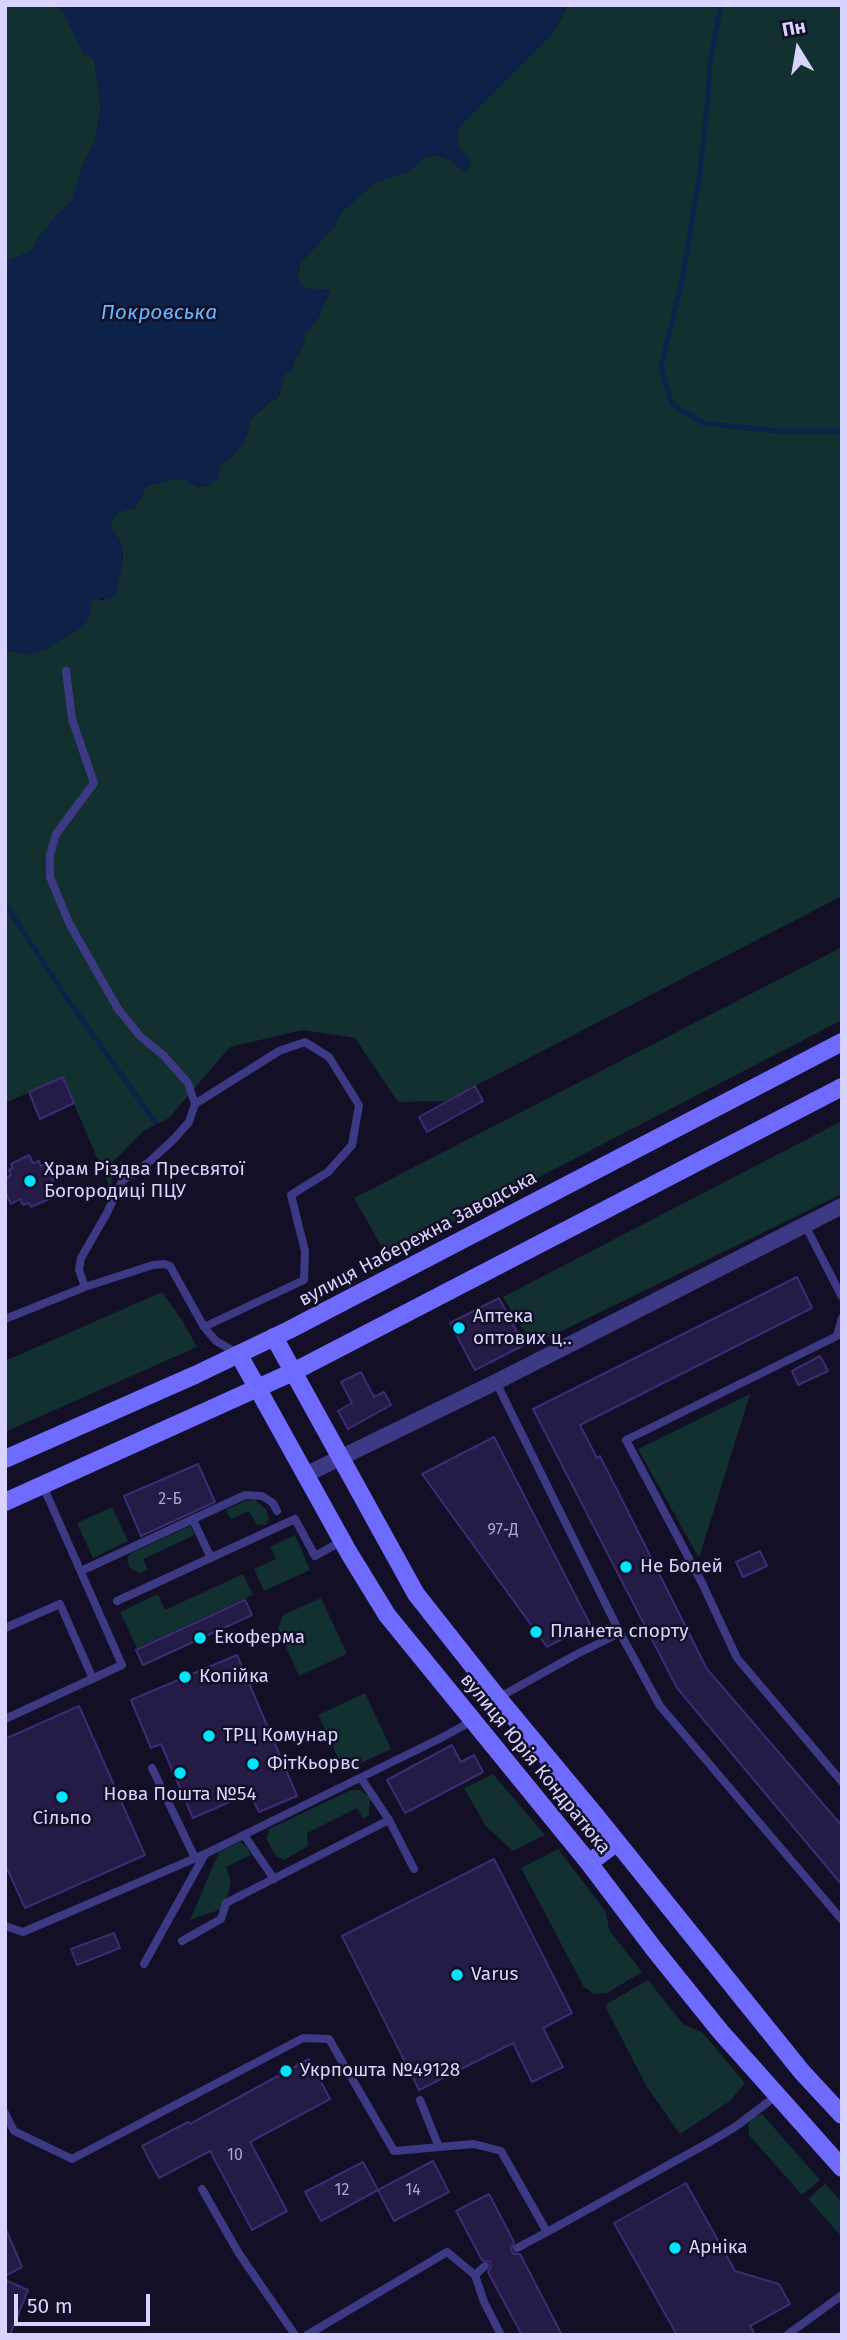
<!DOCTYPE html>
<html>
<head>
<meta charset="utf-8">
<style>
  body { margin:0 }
  #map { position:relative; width:847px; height:2340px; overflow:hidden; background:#130f26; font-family:"Fira Sans",sans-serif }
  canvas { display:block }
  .frame { position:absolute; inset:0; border:7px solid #d9d4ff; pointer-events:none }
  .north { position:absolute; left:763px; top:14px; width:70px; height:70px; -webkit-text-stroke:5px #130f26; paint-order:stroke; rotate:349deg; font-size:19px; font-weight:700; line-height:28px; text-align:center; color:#d9d4ff }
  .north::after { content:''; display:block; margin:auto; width:24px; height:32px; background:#d9d4ff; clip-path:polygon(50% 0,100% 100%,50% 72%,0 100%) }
  .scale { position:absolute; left:14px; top:2294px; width:136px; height:32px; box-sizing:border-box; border:4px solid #d9d4ff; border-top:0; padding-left:9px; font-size:21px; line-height:24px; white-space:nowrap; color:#d9d4ff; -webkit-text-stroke:5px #130f26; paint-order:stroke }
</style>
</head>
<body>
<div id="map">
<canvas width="847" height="2340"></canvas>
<div class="frame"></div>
<div class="north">Пн</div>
<div class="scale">50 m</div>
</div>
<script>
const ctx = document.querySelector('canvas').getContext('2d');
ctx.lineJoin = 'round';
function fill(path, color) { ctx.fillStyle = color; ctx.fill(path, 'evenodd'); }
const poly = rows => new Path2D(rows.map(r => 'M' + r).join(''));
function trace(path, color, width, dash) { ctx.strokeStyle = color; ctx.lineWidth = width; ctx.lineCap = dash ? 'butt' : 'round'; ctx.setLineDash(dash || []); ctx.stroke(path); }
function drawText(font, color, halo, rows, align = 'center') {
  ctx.font = font + ' "Fira Sans",sans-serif'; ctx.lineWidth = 5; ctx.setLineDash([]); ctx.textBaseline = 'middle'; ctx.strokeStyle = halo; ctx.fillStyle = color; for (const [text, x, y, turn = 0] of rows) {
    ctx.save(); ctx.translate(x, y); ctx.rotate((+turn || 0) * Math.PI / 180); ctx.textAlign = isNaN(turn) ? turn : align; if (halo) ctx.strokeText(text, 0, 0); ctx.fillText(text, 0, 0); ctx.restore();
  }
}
const green = poly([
  [5,5,54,5,64,13,94,59,101,109,95,141,82,167,73,200,38,238,32,251,5,262],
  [568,5,842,5,842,896,446,1101,398,1102,355,1038,303,1030,230,1047,169,1118,143,1131,110,1165,113,1195,63,1078,5,1103,5,649,13,652,67,636,76,631,91,613,90,602,95,599,104,600,122,566,123,556,123,546,112,529,112,520,119,512,136,507,146,486,168,480,184,479,198,487,210,485,221,463,232,457,246,436,251,418,280,394,279,387,286,372,291,371,295,356,303,346,304,334,311,324,317,320,330,290,313,290,300,286,298,276,300,263,333,228,344,209,375,183,408,171,426,157,437,155,448,159,464,171,468,156,459,150,457,139,459,127,553,33],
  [842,947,842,1020,387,1256,354,1198],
  [842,1121,842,1194,533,1345,503,1297],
  [162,1292,182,1320,197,1347,5,1432,5,1361],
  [750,1394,699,1558,638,1449],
  [255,1500,266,1509,269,1518,266,1525,256,1524,249,1511,231,1519,226,1510,245,1501],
  [112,1507,128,1541,93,1558,77,1523],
  [190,1526,195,1535,143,1559,148,1570,139,1573,129,1567,127,1557,131,1553],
  [295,1535,310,1570,264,1591,254,1569,276,1559,270,1547],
  [243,1574,253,1595,137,1648,120,1612,158,1594,165,1610],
  [321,1598,347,1654,299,1676,278,1629,283,1615],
  [365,1693,391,1749,344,1771,318,1715],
  [493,1774,545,1835,513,1851,485,1825,464,1788],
  [351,1790,360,1790,370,1798,369,1815,363,1819,357,1808,307,1833,308,1846,284,1860,276,1856,267,1840,269,1829],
  [240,1842,245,1845,251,1855,226,1867,231,1882,227,1897,219,1910,190,1920,219,1852],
  [558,1849,606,1912,609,1930,642,1972,607,1993,594,1994,584,1987,521,1868],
  [648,1980,683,2024,703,2033,745,2083,730,2101,680,2134,647,2087,606,2008,607,2004],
  [762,2114,820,2180,802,2195,749,2135,748,2124,752,2117],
  [825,2184,842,2202,842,2237,808,2199]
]);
const water = poly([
  [54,5,568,5,553,33,459,127,457,139,460,150,468,156,471,163,469,170,464,171,448,159,437,155,426,157,408,171,375,183,344,210,333,228,300,263,298,276,301,286,313,290,330,289,317,320,311,324,311,329,304,334,305,341,300,350,300,355,295,356,292,363,293,369,286,372,277,400,269,402,251,418,244,443,232,457,221,463,218,478,210,485,198,487,183,479,168,480,147,486,136,507,119,512,112,520,112,529,123,546,122,566,116,593,112,598,95,599,91,602,91,613,86,623,76,631,49,648,28,655,5,649,5,262,32,251,38,238,53,219,72,200,82,167,95,141,101,109,94,60,89,55,83,54,64,13]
]);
const stream = poly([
  [699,181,708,97,710,61,721,5],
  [698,184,683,276,661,367,672,404,703,423,775,431,842,431],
  [5,904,69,1001,155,1122]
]);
const building = poly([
  [63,1077,74,1103,40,1119,29,1092,63,1077],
  [475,1086,483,1101,427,1132,419,1117,475,1086],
  [29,1155,33,1163,39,1161,41,1166,46,1164,54,1182,51,1183,55,1191,49,1194,51,1198,31,1207,29,1203,23,1205,20,1199,11,1204,5,1192,5,1178,11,1175,9,1170,13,1168,11,1164,29,1155],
  [797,1277,812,1308,580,1425,597,1458,600,1456,707,1669,842,1826,842,1885,677,1688,533,1409,797,1277],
  [499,1298,524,1345,475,1370,450,1323,499,1298],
  [820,1356,828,1371,798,1385,792,1371,820,1356],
  [361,1372,374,1397,384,1392,391,1405,348,1429,338,1411,352,1403,341,1382,361,1372],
  [494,1437,590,1624,547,1647,422,1474,494,1437],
  [198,1464,215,1502,141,1536,124,1496,198,1464],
  [760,1551,767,1566,743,1577,736,1562,760,1551],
  [245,1600,252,1615,143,1665,136,1650,245,1600],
  [237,1655,297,1796,259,1812,250,1793,193,1818,161,1744,151,1748,131,1700,237,1655],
  [79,1706,145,1855,25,1908,5,1864,5,1739,79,1706],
  [452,1745,461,1762,474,1755,483,1772,405,1813,387,1780,452,1745],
  [494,1859,572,2013,543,2028,563,2067,532,2082,513,2043,419,2090,342,1936,494,1859],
  [114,1933,120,1948,77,1965,71,1949,114,1933],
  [309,2059,330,2099,250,2142,287,2211,252,2230,210,2151,159,2178,142,2146,188,2122,190,2124,309,2059],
  [433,2161,449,2192,394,2221,378,2190,433,2161],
  [363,2162,378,2190,321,2221,305,2192,363,2162],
  [686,2183,735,2271,779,2284,790,2304,750,2326,755,2335,677,2335,614,2223,686,2183],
  [489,2194,514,2242,511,2250,514,2254,520,2254,562,2335,522,2335,488,2272,491,2267,490,2262,482,2260,456,2211,489,2194],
  [5,2227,22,2267,5,2276,5,2227],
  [5,2280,28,2290,10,2335,5,2335,5,2280]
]);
const service = poly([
  [66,671,72,719,94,783,56,834,50,855,50,877,69,923,118,1009,140,1036,163,1055,188,1083,195,1104],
  [805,1225,842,1297],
  [85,1287,79,1270,81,1258,107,1213,122,1181,149,1162,174,1139,189,1122,195,1104,279,1051,305,1042,329,1057,359,1105,352,1145,328,1172,291,1195,305,1251,304,1280,204,1327],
  [842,1318,837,1336,626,1440,702,1583,737,1658,842,1782],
  [5,1319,85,1287,153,1265,164,1264,170,1266,204,1327,216,1341,237,1353],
  [496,1382,620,1633,660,1706,842,1920],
  [193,1520,211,1558],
  [81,1571,245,1495,262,1496,273,1503,277,1511],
  [117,1601,295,1519,315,1556,342,1541],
  [5,1628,60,1604,93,1679],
  [498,1698,577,1654,620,1633],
  [5,1719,122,1665,43,1486],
  [152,1768,195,1858],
  [361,1778,389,1820,414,1869],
  [244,1835,274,1879],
  [5,1926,23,1932,205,1854,441,1738,472,1721],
  [182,1941,221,1919,226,1903,389,1820],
  [144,1964,205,1854],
  [420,2100,439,2147],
  [5,2113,14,2131,72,2159,303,2038,329,2039,394,2151,474,2144,501,2151,547,2232,708,2143,735,2127,776,2096],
  [202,2189,238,2252,295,2335],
  [517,2248,547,2232],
  [485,2266,475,2275,484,2302,501,2335],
  [307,2335,447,2252,475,2275],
  [787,2335,842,2295]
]);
const minor = poly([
  [305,1475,496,1382,842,1206]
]);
const secondary = poly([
  [274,1337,416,1594,498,1698,596,1816,802,2072,842,2115],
  [239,1355,349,1553,387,1615,589,1863,654,1949,720,2031,842,2168],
  [5,1459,195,1375,289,1330,842,1042],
  [5,1502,293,1372,842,1087],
  [589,1863,617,1842]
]);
const markers = [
  [30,1181,7,"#00e5ff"],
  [459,1328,7,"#00e5ff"],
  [626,1567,7,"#00e5ff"],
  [536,1632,7,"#00e5ff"],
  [200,1638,7,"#00e5ff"],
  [185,1677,7,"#00e5ff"],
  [209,1736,7,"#00e5ff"],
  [253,1764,7,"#00e5ff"],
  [180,1773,7,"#00e5ff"],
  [62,1797,7,"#00e5ff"],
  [457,1975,7,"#00e5ff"],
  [286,2071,7,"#00e5ff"],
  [675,2248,7,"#00e5ff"]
];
const numberNames = [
  ["2-Б",170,1500],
  ["97-Д",503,1531],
  ["10",235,2156],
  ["12",342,2191],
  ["14",413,2191]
];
const poiNames = [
  ["Храм Різдва Пресвятої",44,1170],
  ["Богородиці ПЦУ",44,1192],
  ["Аптека",473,1317],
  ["оптових ц‥",473,1339],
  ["Не Болей",640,1567],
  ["Планета спорту",550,1632],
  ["Екоферма",214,1638],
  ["Копійка",199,1677],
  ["ТРЦ Комунар",223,1736],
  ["ФiтКьорвс",267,1764],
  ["Нова Пошта №54",180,1795,"center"],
  ["Сільпо",62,1819,"center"],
  ["Varus",471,1975],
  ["Укрпошта №49128",300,2071],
  ["Арніка",689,2248]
];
const streetNames = [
  ["вулиця Набережна Заводська",418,1239,-28],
  ["вулиця Юрія Кондратюка",535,1764,51]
];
const waterNames = [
  ["Покровська",159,313]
];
fill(green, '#12302f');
fill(water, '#0c2248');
trace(stream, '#0c2248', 5);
fill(building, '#241b47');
trace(building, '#3b2d73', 2);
trace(service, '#3d3a85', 8);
trace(minor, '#3d3a85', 16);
trace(secondary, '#6f6bff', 18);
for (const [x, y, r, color] of markers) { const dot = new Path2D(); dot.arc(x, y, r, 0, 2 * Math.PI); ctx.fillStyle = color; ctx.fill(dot); trace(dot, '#130f26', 2.5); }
drawText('16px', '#aca6d1', null, numberNames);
drawText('19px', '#d9d4ff', '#130f26', poiNames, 'left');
drawText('19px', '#d9d4ff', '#130f26', streetNames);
drawText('italic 21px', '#62b6ff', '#130f26', waterNames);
</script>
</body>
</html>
